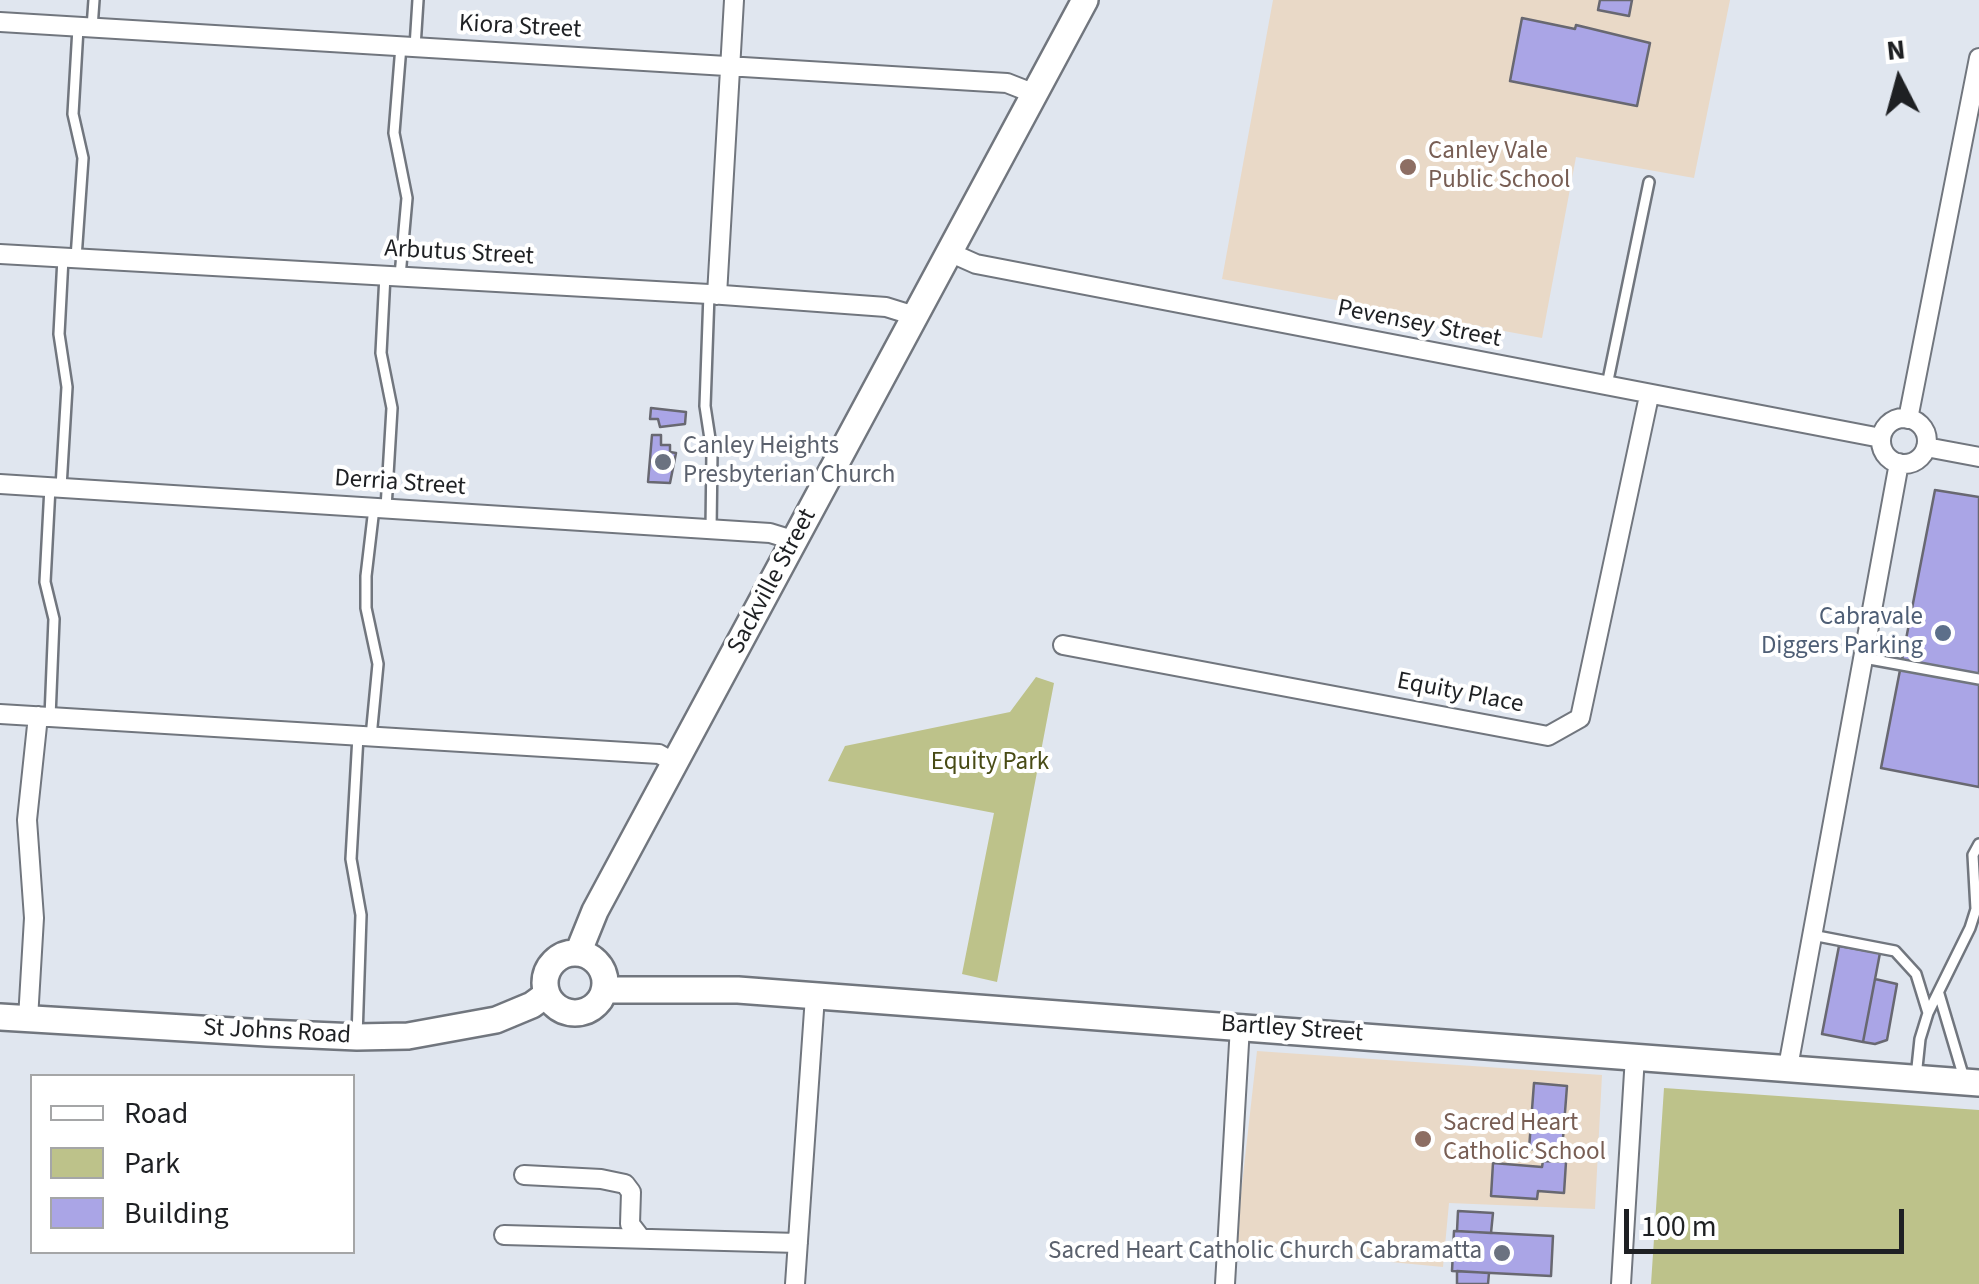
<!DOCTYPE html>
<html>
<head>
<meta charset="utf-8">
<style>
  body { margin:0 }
  #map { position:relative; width:1979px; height:1284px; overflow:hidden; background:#e0e6ef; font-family:"Source Sans 3",sans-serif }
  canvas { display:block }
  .legend { position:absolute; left:30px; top:1074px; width:325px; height:180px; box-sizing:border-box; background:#fff; border:2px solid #a5a6a7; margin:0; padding:12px 18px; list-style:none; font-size:30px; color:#1e2023 }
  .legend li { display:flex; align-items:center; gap:20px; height:50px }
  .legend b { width:50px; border:2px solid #a5a6a7 }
  .north { position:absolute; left:1849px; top:30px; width:100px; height:100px; -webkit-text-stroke:8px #fff; paint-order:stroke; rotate:354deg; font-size:28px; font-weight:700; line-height:40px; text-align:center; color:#1e2023 }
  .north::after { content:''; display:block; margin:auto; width:35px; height:45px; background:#1e2023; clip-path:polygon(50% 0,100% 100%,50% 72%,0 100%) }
  .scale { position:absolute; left:1624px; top:1209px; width:280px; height:45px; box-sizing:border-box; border:5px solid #1e2023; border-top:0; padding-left:12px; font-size:30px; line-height:35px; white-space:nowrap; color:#1e2023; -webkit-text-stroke:8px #fff; paint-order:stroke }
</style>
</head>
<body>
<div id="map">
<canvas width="1979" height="1284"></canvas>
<ul class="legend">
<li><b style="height:12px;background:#fff"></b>Road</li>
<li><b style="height:28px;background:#bdc28a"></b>Park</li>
<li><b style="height:28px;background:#aaa5e6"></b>Building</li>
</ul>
<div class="north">N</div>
<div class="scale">100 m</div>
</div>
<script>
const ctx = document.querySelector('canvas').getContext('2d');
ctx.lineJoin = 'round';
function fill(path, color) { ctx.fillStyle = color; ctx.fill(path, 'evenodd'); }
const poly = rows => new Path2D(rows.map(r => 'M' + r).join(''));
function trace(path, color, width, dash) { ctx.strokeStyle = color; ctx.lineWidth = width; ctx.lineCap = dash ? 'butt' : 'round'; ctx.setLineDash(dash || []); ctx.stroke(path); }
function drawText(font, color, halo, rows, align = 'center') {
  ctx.font = font + ' "Source Sans 3",sans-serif'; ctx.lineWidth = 8; ctx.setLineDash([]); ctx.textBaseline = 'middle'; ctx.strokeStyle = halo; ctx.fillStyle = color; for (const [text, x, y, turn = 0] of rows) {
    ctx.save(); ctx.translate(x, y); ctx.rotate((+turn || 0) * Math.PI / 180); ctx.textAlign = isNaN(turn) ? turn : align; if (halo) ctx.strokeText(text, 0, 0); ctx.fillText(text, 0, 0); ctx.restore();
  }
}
const education = poly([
  [1273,0,1730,0,1694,178,1576,157,1542,338,1222,279],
  [1257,1051,1602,1075,1595,1209,1449,1203,1443,1267,1235,1247]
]);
const green = poly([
  [1036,677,1054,683,997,982,962,974,994,813,828,781,845,746,1010,712],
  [1664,1088,1979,1110,1979,1284,1651,1284]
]);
const building = poly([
  [1600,0,1632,0,1629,16,1598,10,1600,0],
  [1522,18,1575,29,1576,25,1650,43,1637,106,1510,81,1522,18],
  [651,408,686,412,685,424,660,427,658,419,650,419,651,408],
  [652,435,661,435,661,445,670,445,670,452,676,453,670,483,648,482,652,435],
  [1935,490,1979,497,1979,787,1881,768,1935,490],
  [1839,946,1880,953,1863,1042,1822,1034,1839,946],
  [1875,979,1897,984,1887,1040,1875,1044,1863,1042,1875,979],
  [1534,1083,1567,1086,1562,1151,1529,1149,1534,1083],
  [1543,1161,1566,1162,1564,1193,1538,1191,1537,1199,1491,1196,1493,1163,1542,1167,1543,1161],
  [1458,1211,1493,1213,1491,1233,1457,1231,1458,1211],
  [1454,1231,1553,1236,1551,1276,1452,1271,1454,1231],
  [1457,1271,1489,1273,1488,1284,1457,1284,1457,1271]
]);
const service = poly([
  [92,28,94,0],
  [415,47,418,0],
  [76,258,83,158,73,114,78,28],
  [385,275,381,353,392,408,386,508],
  [400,276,407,198,394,133,401,46],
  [709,294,705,406,712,452,711,530],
  [1607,385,1649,182],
  [50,487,45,582,54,619,50,717],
  [61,487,67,387,59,334,63,258],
  [1864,658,1979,679],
  [371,737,378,664,366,608,366,576,374,508],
  [1812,935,1895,951,1916,974,1928,1013],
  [1939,994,1964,1078],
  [357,1037,361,915,351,859,358,736],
  [1916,1077,1920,1039,1928,1013,1970,928,1976,909,1973,855,1979,844]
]);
const minor = poly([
  [0,22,1007,83,1035,94],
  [949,252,976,264,1881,438],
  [0,254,709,294,886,307,915,316],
  [717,295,734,0],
  '1881 441a23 23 0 1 1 46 0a23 23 0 1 1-46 0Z',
  [1908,419,1979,58],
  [1926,447,1979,457],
  [0,484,770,533,796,541],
  [1063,645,1548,736,1580,718,1649,396],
  [0,714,659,754,675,763],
  [28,1019,34,918,27,820,38,716],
  [1788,1067,1899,463],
  [524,1175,601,1179,625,1184,631,1192,630,1224,640,1237],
  [504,1235,798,1243],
  [795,1284,815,996],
  [1225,1284,1240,1026],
  [1621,1284,1635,1056]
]);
const secondary = poly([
  [578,953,595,911,1085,0],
  '545 983a30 30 0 1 1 60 0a30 30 0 1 1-60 0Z',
  [605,990,738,990,1979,1083],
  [0,1017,267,1033,357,1037,408,1036,496,1020,532,1005,547,994]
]);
const markers = [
  [1408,167,10,"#8d6e63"],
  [663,462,10,"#6b7280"],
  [1943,633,10,"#5c6f8a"],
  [1423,1139,10,"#8d6e63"],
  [1502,1253,10,"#6b7280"]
];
const streetNames = [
  ["Kiora Street",520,28,3],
  ["Arbutus Street",459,254,3],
  ["Pevensey Street",1419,325,11],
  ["Derria Street",400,484,4],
  ["Sackville Street",773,582,-62],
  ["Equity Place",1460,694,11],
  ["Bartley Street",1292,1030,4],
  ["St Johns Road",277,1033,3]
];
const educationNames = [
  ["Canley Vale",1428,153],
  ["Public School",1428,182],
  ["Sacred Heart",1443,1125],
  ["Catholic School",1443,1154]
];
const worshipNames = [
  ["Canley Heights",683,448],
  ["Presbyterian Church",683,477],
  ["Sacred Heart Catholic Church Cabramatta",1482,1253,"right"]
];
const serviceNames = [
  ["Cabravale",1923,619],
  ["Diggers Parking",1923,648]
];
const parkNames = [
  ["Equity Park",990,764]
];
fill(education, '#e9d9c7');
fill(green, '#bdc28a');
fill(building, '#aaa5e6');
trace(building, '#686871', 2.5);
trace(service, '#71767e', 14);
trace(minor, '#71767e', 22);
trace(secondary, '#71767e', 30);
trace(service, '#fff', 9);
trace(minor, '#fff', 18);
trace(secondary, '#fff', 25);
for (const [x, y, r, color] of markers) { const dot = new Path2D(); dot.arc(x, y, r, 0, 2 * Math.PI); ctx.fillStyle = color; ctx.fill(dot); trace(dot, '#fff', 4); }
drawText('25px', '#1e2023', '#fff', streetNames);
drawText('25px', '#785e54', '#fff', educationNames, 'left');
drawText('25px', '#5b616d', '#fff', worshipNames, 'left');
drawText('25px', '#4e5e75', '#fff', serviceNames, 'right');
drawText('25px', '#484b15', '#fff', parkNames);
</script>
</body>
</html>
